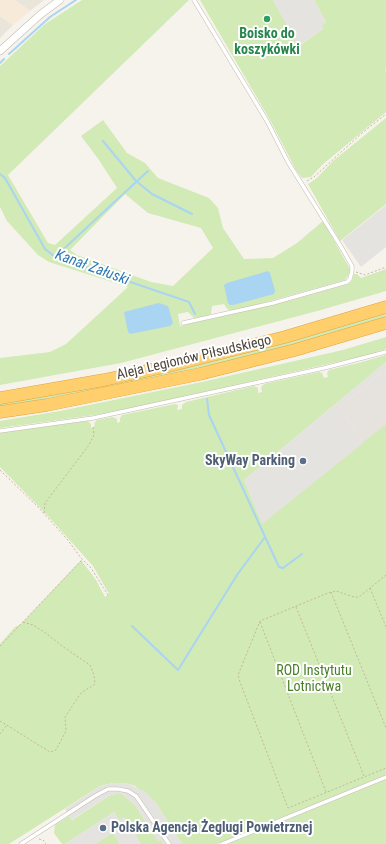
<!DOCTYPE html>
<html>
<head>
<meta charset="utf-8">
<style>
  body { margin:0 }
  canvas { display:block; background:#f6f3ec }
</style>
</head>
<body>
<canvas width="386" height="844"></canvas>
<script>
const ctx = document.querySelector('canvas').getContext('2d');
ctx.lineJoin = 'round';
function fill(path, color) { ctx.fillStyle = color; ctx.fill(path, 'evenodd'); }
const poly = rows => new Path2D(rows.map(r => 'M' + r).join(''));
function trace(path, color, width, dash) { ctx.strokeStyle = color; ctx.lineWidth = width; ctx.lineCap = dash ? 'butt' : 'round'; ctx.setLineDash(dash || []); ctx.stroke(path); }
function drawText(font, color, halo, rows, align = 'center') {
  ctx.font = font + ' "Roboto Condensed",sans-serif'; ctx.lineWidth = 4; ctx.setLineDash([]); ctx.textBaseline = 'middle'; ctx.strokeStyle = halo; ctx.fillStyle = color; for (const [text, x, y, turn = 0] of rows) {
    ctx.save(); ctx.translate(x, y); ctx.rotate((+turn || 0) * Math.PI / 180); ctx.textAlign = isNaN(turn) ? turn : align; if (halo) ctx.strokeText(text, 0, 0); ctx.fillText(text, 0, 0); ctx.restore();
  }
}
const residential = poly([
  [15,0,44,0,30,11],
  [0,16,13,25,0,38]
]);
const commercial = poly([
  [0,0,15,0,30,11,13,25,0,16]
]);
const industrial = poly([
  [386,369,386,424,363,443,340,408,341,406]
]);
const green = poly([
  [82,0,189,0,8,175,48,243,55,245,117,188,99,160,81,136,103,120,127,153,145,163,158,178,209,198,218,208,223,228,244,259,273,258,297,243,323,221,350,269,349,274,345,280,234,311,227,309,224,304,212,306,211,314,208,316,194,318,188,312,178,314,180,326,296,299,348,284,352,281,354,274,357,274,361,278,386,269,386,291,321,310,121,363,0,385,0,358,50,352,66,344,128,287,49,262,38,255,7,221,0,207,0,66,45,24],
  [125,194,148,213,201,228,213,248,173,286,151,282,77,255,70,250],
  [200,0,273,0,299,46,323,29,321,25,326,22,314,0,386,0,386,69,385,70,386,72,386,112,322,165,311,177,302,178,296,170,270,120],
  [386,118,386,204,340,241,308,184,317,178,333,161],
  [386,313,386,317,320,337,250,356,186,371,68,395,0,407,0,403,58,394,128,381],
  [386,337,386,349,368,355,137,407,95,415,0,428,0,421,60,411,202,382,343,350],
  [386,355,386,362,244,480,262,523,386,424,386,775,217,844,182,844,156,803,135,786,126,783,113,783,100,786,9,844,0,844,0,644,15,627,21,624,81,560,96,580,105,597,109,594,93,566,47,515,0,467,0,432,88,421,91,424,91,428,94,427,95,422,97,420,113,417,117,419,117,423,120,422,120,418,122,415,175,404,178,405,177,410,182,409,182,405,186,402,254,386,258,388,258,393,262,392,261,387,264,384,319,372,322,373,324,378,328,377,327,373,329,370,362,362],
  [386,779,386,844,228,844],
  [115,794,122,794,135,805,158,841,161,840,164,844,141,844,124,818,119,821,114,812,65,844,62,844,54,833,55,825,69,816,72,820,109,796],
  [113,832,120,844,95,844]
]);
const parking = poly([
  [273,0,314,0,326,22,321,25,323,29,298,46],
  [386,205,386,247,361,267,342,240],
  [386,362,386,369,341,406,340,408,363,443,262,524,244,480],
  [113,783,126,783,146,792,156,803,182,844,164,844,161,840,158,841,135,805,122,794,115,794,109,796,71,820,65,809,100,786],
  [114,812,119,820,124,817,141,844,120,844,113,832,95,844,65,844]
]);
const water = poly([
  [268,271,270,273,275,291,274,294,233,305,230,305,228,303,224,285,227,283],
  [159,303,168,306,173,323,170,326,130,334,128,332,124,312]
]);
const stream = poly([
  [9,54,50,17,76,0],
  [0,63,4,59],
  [103,141,136,181,152,194,192,214],
  [0,174,5,178,45,249,54,256,189,302,195,314],
  [56,256,148,171],
  [207,399,209,415,279,567,283,568,302,554],
  [132,626,178,670,237,575,265,537]
]);
const path = poly([
  [307,181,314,177,362,133,386,114],
  [356,272,365,275,386,267],
  [0,470,39,508,67,539,81,558,91,568,108,595],
  [44,513,45,503,89,445,94,435,93,426],
  [386,575,359,597,354,597,336,591,328,593,260,621,238,675,240,682,288,808,386,768],
  [370,588,386,627],
  [331,592,386,728],
  [296,607,364,776],
  [260,622,326,792],
  [0,646,82,560],
  [0,721,50,752,56,750,66,731,65,717,81,693,95,684,94,675,90,665,62,646,47,634,33,625,23,622],
  [0,734,6,726],
  [39,839,43,840,46,844]
]);
const service = poly([
  [183,323,273,303,347,282,350,279,352,271,352,266,343,250,288,162,267,121,194,0],
  [0,431,93,418,324,368,386,352],
  [21,844,95,796,108,789,118,789,128,791,136,796,169,844],
  [222,844,386,777]
]);
const minor = poly([
  [0,51,41,14,60,0]
]);
const motorway = poly([
  [0,398,104,380,169,366,285,337,386,307],
  [0,412,47,405,200,374,295,350,386,323]
]);
const markers = [
  [267,19,4,"#2e9e5b"],
  [303,461,4,"#5c6f8a"],
  [103,828,4,"#5c6f8a"]
];
const leisureNames = [
  ["Boisko do",267,34],
  ["koszykówki",267,50]
];
const streetNames = [
  ["Aleja Legionów Piłsudskiego",194,358,-13]
];
const serviceNames = [
  ["SkyWay Parking",295,461],
  ["Polska Agencja Żeglugi Powietrznej",111,828,"left"]
];
const parkNames = [
  ["ROD Instytutu",314,671],
  ["Lotnictwa",314,687]
];
const waterNames = [
  ["Kanał Załuski",92,268,20]
];
fill(residential, '#eae5da');
fill(commercial, '#f7ead8');
fill(industrial, '#e6e2dd');
fill(green, '#d2eab5');
fill(parking, '#e5e3e0');
fill(water, '#a9d4f2');
trace(stream, '#a9d4f2', 2);
trace(service, '#c2bbae', 4.5);
trace(minor, '#c2bbae', 8);
trace(motorway, '#e0a43c', 13);
trace(path, '#c4b79f', 1, [2, 2]);
trace(service, '#fff', 3.5);
trace(minor, '#fff', 7);
trace(motorway, '#ffcf6e', 12);
for (const [x, y, r, color] of markers) { const dot = new Path2D(); dot.arc(x, y, r, 0, 2 * Math.PI); ctx.fillStyle = color; ctx.fill(dot); trace(dot, '#fff', 1.5); }
drawText('bold 14px', '#27864d', '#fff', leisureNames);
drawText('14px', '#4b4439', '#fff', streetNames);
drawText('bold 14px', '#4e5e75', '#fff', serviceNames, 'right');
drawText('14px', '#4a7f2a', '#fff', parkNames);
drawText('italic 15px', '#2e7ab2', '#fff', waterNames);
</script>
</body>
</html>
